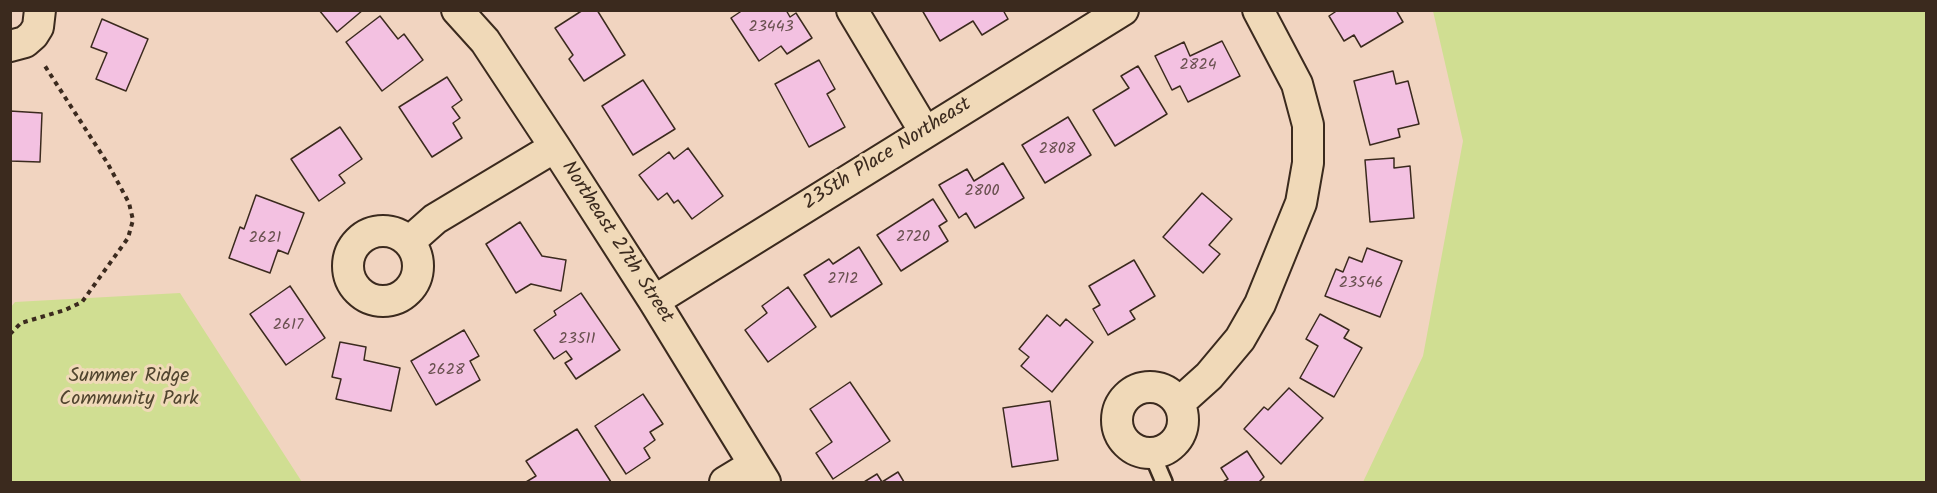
<!DOCTYPE html>
<html>
<head>
<meta charset="utf-8">
<style>
  body { margin:0 }
  #map { position:relative; width:1937px; height:493px; overflow:hidden; background:#f1d4c0; font-family:Kalam,sans-serif }
  canvas { display:block }
  .frame { position:absolute; inset:0; border:12px solid #3b2a1e; pointer-events:none }
</style>
</head>
<body>
<div id="map">
<canvas width="1937" height="493"></canvas>
<div class="frame"></div>
</div>
<script>
const ctx = document.querySelector('canvas').getContext('2d');
ctx.lineJoin = 'round';
function fill(path, color) { ctx.fillStyle = color; ctx.fill(path, 'evenodd'); }
const poly = rows => new Path2D(rows.map(r => 'M' + r).join(''));
function trace(path, color, width, dash) { ctx.strokeStyle = color; ctx.lineWidth = width; ctx.lineCap = dash ? 'butt' : 'round'; ctx.setLineDash(dash || []); ctx.stroke(path); }
function drawText(font, color, halo, rows, align = 'center') {
  ctx.font = font + ' Kalam,sans-serif'; ctx.lineWidth = 6; ctx.setLineDash([]); ctx.textBaseline = 'middle'; ctx.strokeStyle = halo; ctx.fillStyle = color; for (const [text, x, y, turn = 0] of rows) {
    ctx.save(); ctx.translate(x, y); ctx.rotate((+turn || 0) * Math.PI / 180); ctx.textAlign = isNaN(turn) ? turn : align; if (halo) ctx.strokeText(text, 0, 0); ctx.fillText(text, 0, 0); ctx.restore();
  }
}
const green = poly([
  [1433,11,1926,11,1926,482,1363,482,1423,356,1463,141],
  [180,293,302,482,11,482,11,307,15,302]
]);
const building = poly([
  [319,10,363,10,337,32,319,10],
  [583,10,597,10,625,55,584,81,569,59,573,55,555,28,583,10],
  [743,10,786,10,790,17,796,13,812,38,787,54,781,46,759,61,731,18,743,10],
  [922,10,1003,10,1008,19,982,35,973,21,940,41,922,10],
  [1338,10,1396,10,1403,22,1361,47,1354,35,1344,41,1329,16,1338,10],
  [380,16,398,39,404,34,423,60,382,91,346,42,380,16],
  [102,19,148,39,126,91,96,79,107,53,91,47,102,19],
  [1222,41,1240,76,1188,102,1180,86,1172,90,1155,56,1184,42,1190,56,1222,41],
  [819,60,835,89,827,94,845,127,809,147,775,84,819,60],
  [1138,66,1167,114,1115,146,1093,110,1129,88,1121,76,1138,66],
  [1393,71,1396,84,1408,81,1419,124,1398,129,1400,137,1370,145,1354,81,1393,71],
  [447,77,462,100,452,107,460,118,453,123,462,138,432,157,399,107,447,77],
  [643,80,675,129,633,155,602,106,643,80],
  [10,111,42,113,40,162,10,161,10,111],
  [1068,117,1091,155,1045,183,1022,145,1068,117],
  [340,127,362,159,339,175,345,183,319,201,291,159,340,127],
  [688,148,723,196,692,219,678,200,674,203,667,193,658,200,639,175,669,152,674,159,688,148],
  [1394,158,1394,168,1410,166,1414,218,1370,222,1365,160,1394,158],
  [1003,163,1024,198,975,228,966,213,959,218,939,185,967,169,974,181,1003,163],
  [1202,193,1232,219,1209,245,1220,254,1203,273,1163,237,1202,193],
  [256,195,304,213,288,254,278,250,270,273,229,258,240,227,244,229,256,195],
  [933,199,947,221,939,226,948,241,901,271,877,235,933,199],
  [520,222,542,256,566,260,561,291,531,284,516,293,486,244,520,222],
  [859,247,882,284,831,317,804,275,829,259,833,264,859,247],
  [1367,248,1402,261,1380,317,1325,296,1336,269,1343,272,1349,257,1362,262,1367,248],
  [1134,260,1155,296,1130,311,1135,319,1108,335,1093,309,1100,305,1089,286,1134,260],
  [290,286,325,338,286,365,250,314,290,286],
  [788,287,816,327,768,362,745,330,767,313,762,306,788,287],
  [581,293,620,350,576,379,565,363,572,359,566,351,554,359,534,330,556,315,554,311,581,293],
  [1320,314,1349,330,1344,338,1362,348,1334,397,1300,378,1318,346,1306,339,1320,314],
  [1047,315,1060,326,1066,319,1093,342,1052,392,1021,366,1029,357,1019,349,1047,315],
  [464,330,479,356,470,361,480,380,436,405,411,361,464,330],
  [340,342,366,347,364,360,400,368,391,411,336,399,341,379,332,377,340,342],
  [850,382,890,441,833,479,816,453,832,442,810,409,850,382],
  [1289,388,1323,418,1281,464,1244,429,1264,407,1268,410,1289,388],
  [643,394,663,424,650,432,655,440,644,448,650,458,626,474,595,426,643,394],
  [1050,401,1058,460,1012,467,1003,408,1050,401],
  [577,429,611,482,526,482,536,476,526,461,577,429],
  [1247,451,1264,477,1259,482,1223,482,1228,479,1221,468,1247,451],
  [898,472,904,482,864,482,877,474,882,482,898,472]
]);
const path = poly([
  [10,334,21,323,65,310,82,302,128,238,133,220,129,203,108,164,43,63]
]);
const service = poly([
  [1152,454,1164,482]
]);
const minor = poly([
  [457,10,485,41,555,147,654,301,765,482],
  [852,10,925,132],
  [10,46,25,42,33,35,38,27,40,10],
  '348 266a35 35 0 1 1 70 0a35 35 0 1 1-70 0Z',
  [409,242,435,219,555,147],
  [654,301,1123,10],
  '1117 420a33 33 0 1 1 66 0a33 33 0 1 1-66 0Z',
  [1179,403,1209,376,1240,339,1260,304,1301,203,1308,163,1308,125,1297,84,1258,10],
  [725,482,753,465]
]);
const numberNames = [
  ["23443",771,28],
  ["2824",1198,66],
  ["2808",1057,150],
  ["2800",982,192],
  ["2720",913,238],
  ["2621",265,239],
  ["2712",843,280],
  ["23546",1361,284],
  ["2617",288,326],
  ["23511",577,340],
  ["2628",446,371]
];
const streetNames = [
  ["235th Place Northeast",888,155,-32],
  ["Northeast 27th Street",616,243,57]
];
const parkNames = [
  ["Summer Ridge",129,378],
  ["Community Park",129,401]
];
fill(green, '#d0de92');
fill(building, '#f3c1e1');
trace(building, '#3b2a1e', 1.5);
trace(service, '#3b2a1e', 20);
trace(minor, '#3b2a1e', 34);
trace(path, '#3b2a1e', 4, [4.5, 4.5]);
trace(service, '#f0d9b8', 15);
trace(minor, '#f0d9b8', 30);
drawText('16px', '#69504f', null, numberNames);
drawText('20px', '#3b2a1e', '#f0d9b8', streetNames);
drawText('20px', '#51452f', '#f0d9b8', parkNames);
</script>
</body>
</html>
